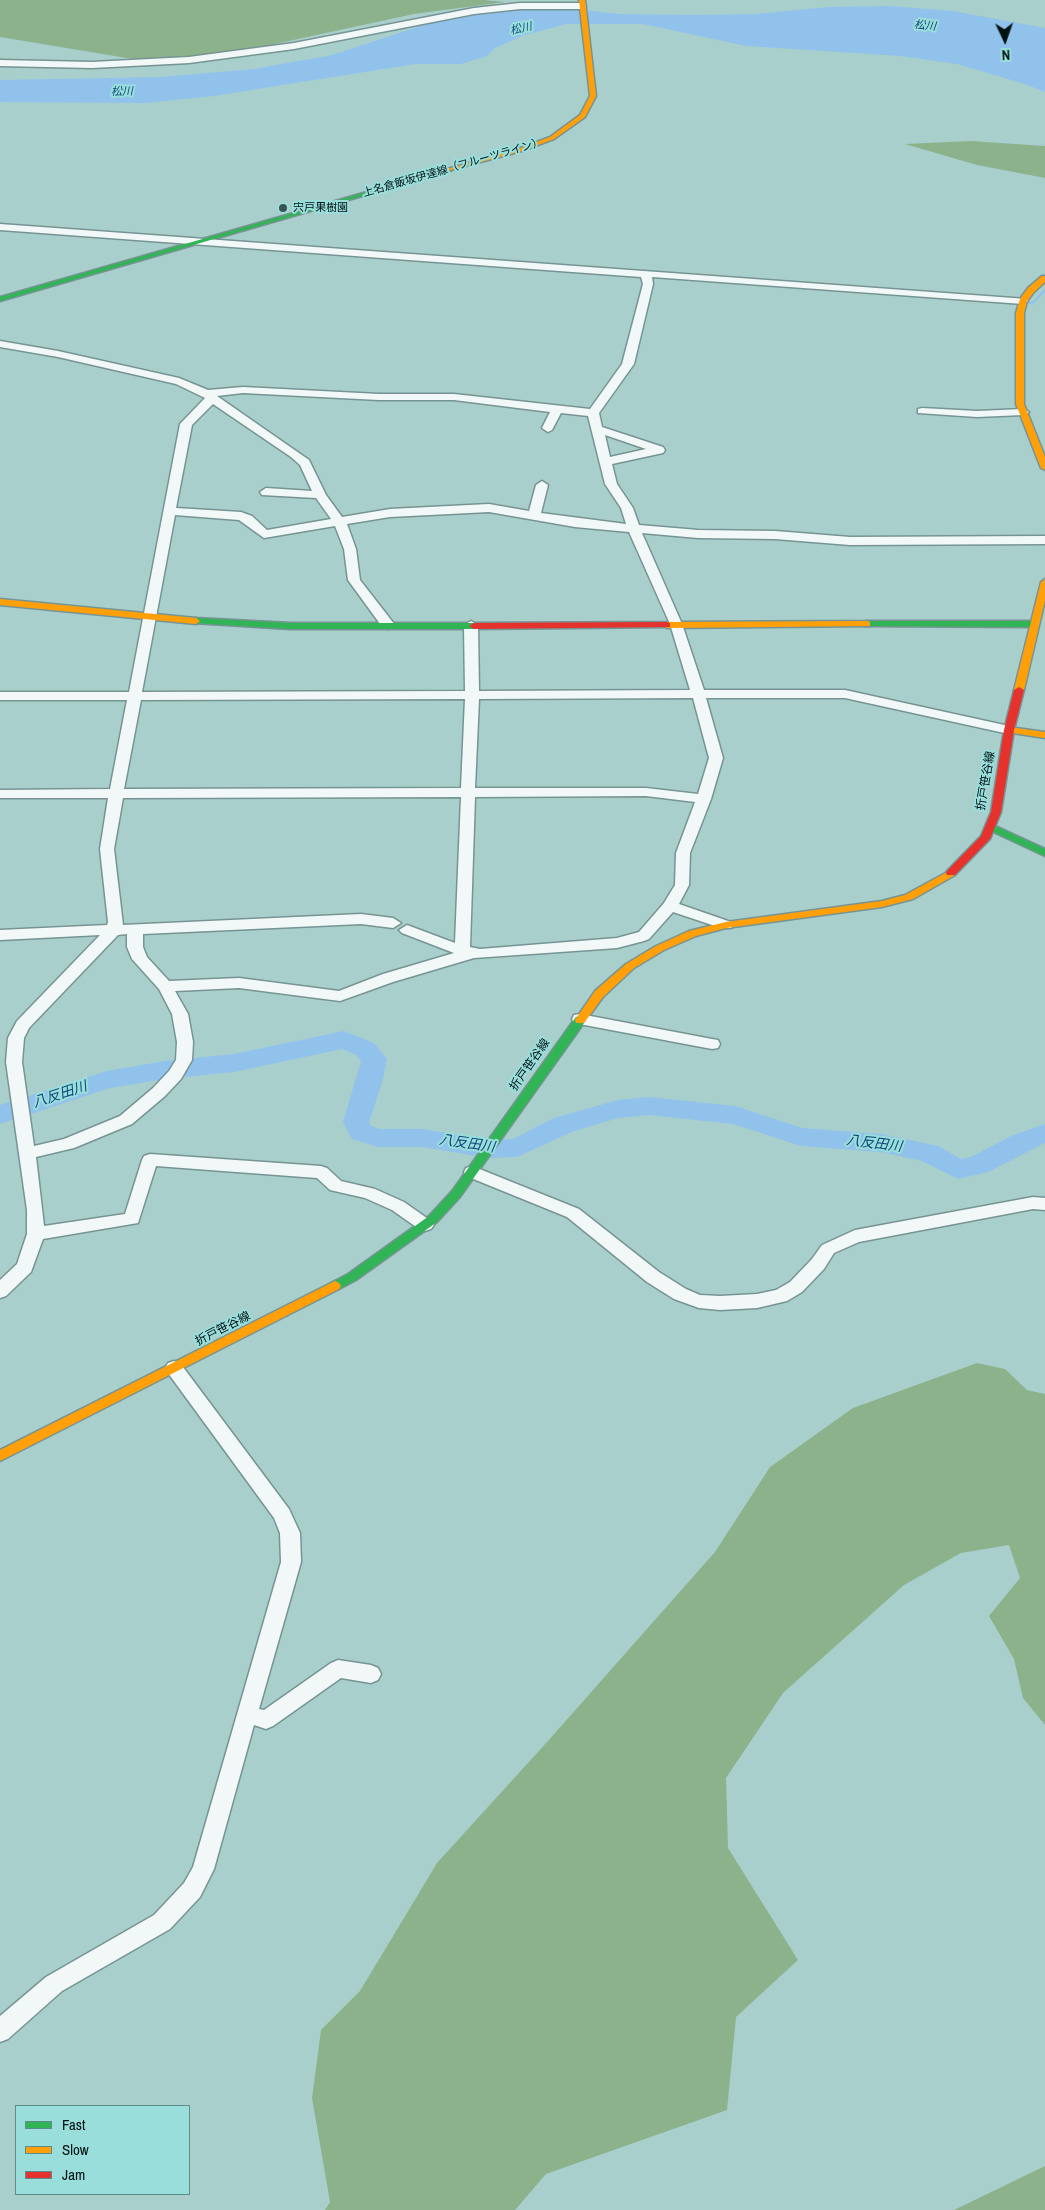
<!DOCTYPE html>
<html>
<head>
<meta charset="utf-8">
<style>
  body { margin:0 }
  #map { position:relative; width:1045px; height:2210px; overflow:hidden; background:#a9cfcd; font-family:"Archivo Narrow",sans-serif }
  canvas { display:block }
  .legend { position:absolute; left:15px; top:2105px; width:175px; height:90px; box-sizing:border-box; background:#9adedb; border:1px solid #5c8c8b; margin:0; padding:6px 9px; list-style:none; font-size:15px; color:#001212 }
  .legend li { display:flex; align-items:center; gap:10px; height:25px }
  .legend b { width:25px; border:1px solid #5c8c8b }
  .north { position:absolute; left:980px; top:15px; width:50px; height:50px; -webkit-text-stroke:4px #9adedb; paint-order:stroke; rotate:177deg; font-size:14px; font-weight:700; line-height:20px; text-align:center; color:#001212 }
  .north::after { content:''; display:block; margin:auto; width:18px; height:22px; background:#001212; clip-path:polygon(50% 0,100% 100%,50% 72%,0 100%) }
</style>
</head>
<body>
<div id="map">
<canvas width="1045" height="2210"></canvas>
<ul class="legend">
<li><b style="height:6px;background:#30b455"></b>Fast</li>
<li><b style="height:6px;background:#ff9f0a"></b>Slow</li>
<li><b style="height:6px;background:#e5322d"></b>Jam</li>
</ul>
<div class="north">N</div>
</div>
<script>
const ctx = document.querySelector('canvas').getContext('2d');
ctx.lineJoin = 'round';
function fill(path, color) { ctx.fillStyle = color; ctx.fill(path, 'evenodd'); }
const poly = rows => new Path2D(rows.map(r => 'M' + r).join(''));
function trace(path, color, width, dash) { ctx.strokeStyle = color; ctx.lineWidth = width; ctx.lineCap = dash ? 'butt' : 'round'; ctx.setLineDash(dash || []); ctx.stroke(path); }
function drawText(font, color, halo, rows, align = 'center') {
  ctx.font = font + ' "Archivo Narrow","Noto Sans JP",sans-serif'; ctx.lineWidth = 4; ctx.setLineDash([]); ctx.textBaseline = 'middle'; ctx.strokeStyle = halo; ctx.fillStyle = color; for (const [text, x, y, turn = 0] of rows) {
    ctx.save(); ctx.translate(x, y); ctx.rotate((+turn || 0) * Math.PI / 180); ctx.textAlign = isNaN(turn) ? turn : align; if (halo) ctx.strokeText(text, 0, 0); ctx.fillText(text, 0, 0); ctx.restore();
  }
}
const forest = poly([
  [0,0,484,0,505,2,414,14,238,52,145,61,0,37],
  [971,141,1045,146,1045,178,977,165,905,144],
  [977,1363,1005,1369,1027,1390,1045,1394,1045,1725,1023,1698,1014,1659,989,1616,1020,1578,1009,1545,961,1553,904,1585,783,1693,726,1778,728,1848,798,1960,736,2017,727,2110,546,2174,515,2210,325,2210,330,2202,312,2098,321,2030,360,1991,437,1863,547,1742,715,1552,770,1467,853,1408],
  [1045,2166,1045,2210,954,2210]
]);
const water = poly([
  [888,6,953,11,1045,28,1045,92,1025,84,957,64,900,56,746,46,643,24,566,24,522,36,495,48,487,56,461,64,415,64,214,96,145,103,0,102,0,80,162,77,254,69,332,55,454,15,505,9,557,7,619,14,695,15,756,14,829,7]
]);
const stream = poly([
  [1025,303,1033,303,1045,290]
]);
const river = poly([
  [344,1031,374,1043,387,1059,382,1083,369,1122,371,1126,380,1129,423,1129,489,1140,513,1139,554,1118,618,1100,649,1097,735,1106,802,1128,881,1134,938,1146,961,1159,971,1157,1011,1136,1045,1124,1045,1143,988,1172,958,1179,922,1161,881,1152,801,1146,733,1124,649,1115,618,1118,572,1132,517,1157,489,1158,423,1147,378,1147,352,1139,343,1122,361,1061,356,1055,342,1049,234,1072,165,1079,110,1088,0,1124,0,1105,107,1071,165,1061,234,1054,344,1031]
]);
const street = poly([
  [520,3,582,3,586,6,582,9,520,9,474,14,294,49,189,63,92,68,0,66,0,60,92,62,189,57,294,43,474,8,520,3],
  [0,224,1027,299,1028,301,1023,304,652,277,653,284,634,364,599,413,602,427,663,447,665,450,663,453,612,464,617,484,633,508,639,525,698,530,775,531,850,537,1045,536,1045,544,850,545,775,539,698,538,642,533,682,624,704,690,845,690,1009,726,1016,730,1009,734,845,698,706,698,723,758,711,799,690,853,689,885,679,904,731,922,734,925,731,928,721,928,673,912,649,939,644,941,617,948,474,958,393,982,340,1001,239,988,175,991,188,1014,193,1042,192,1060,181,1079,165,1096,132,1124,74,1148,36,1157,44,1226,125,1214,142,1160,144,1156,150,1154,321,1166,327,1168,341,1181,375,1189,404,1202,431,1221,434,1225,431,1229,425,1231,419,1229,392,1210,365,1198,330,1190,317,1178,156,1166,138,1223,43,1239,31,1272,6,1296,0,1298,0,1280,17,1264,27,1234,27,1210,6,1062,8,1038,17,1021,100,935,0,940,0,930,107,925,108,922,100,849,108,798,0,798,0,790,110,789,127,700,0,700,0,692,129,692,180,424,205,398,176,384,58,357,0,347,0,341,58,351,179,378,208,390,243,387,379,394,454,394,590,409,622,364,643,284,641,277,0,230,0,224],
  [243,393,379,400,454,400,550,412,542,428,548,432,552,430,561,413,588,416,605,484,621,508,626,524,541,513,548,485,542,481,536,485,529,511,489,504,390,509,342,517,326,495,309,460,217,396,243,393],
  [213,404,291,457,300,465,312,491,266,488,260,492,262,495,316,498,331,519,267,530,252,516,241,512,176,508,192,425,213,404],
  [605,435,646,449,610,457,605,435],
  [489,512,575,527,629,532,670,624,690,690,479,691,478,625,471,621,464,625,465,691,142,692,175,515,239,520,264,538,335,526,344,549,348,580,383,628,388,629,395,625,360,580,356,549,347,524,390,517,489,512],
  [693,698,709,758,698,794,646,788,475,788,479,699,693,698],
  [465,699,461,788,124,789,141,700,465,699],
  [646,796,695,802,676,853,675,885,664,903,639,932,617,938,480,949,470,947,475,797,646,796],
  [461,797,455,943,407,925,399,930,402,933,454,953,383,974,339,991,239,978,169,981,147,957,143,947,143,934,361,924,393,928,401,923,393,918,361,914,123,925,114,849,123,798,461,797],
  [127,934,127,947,132,959,159,989,172,1014,177,1042,176,1060,169,1071,153,1088,120,1116,64,1139,34,1146,22,1062,24,1038,29,1028,118,935,127,934],
  [922,408,977,411,1023,409,1029,412,1023,415,977,417,918,413,918,409,922,408],
  [580,1014,712,1039,718,1040,720,1044,718,1048,712,1049,574,1023,572,1019,574,1015,580,1014],
  [472,1166,579,1209,659,1272,686,1289,700,1295,720,1296,757,1294,776,1290,790,1282,812,1259,822,1245,855,1230,1033,1197,1045,1198,1045,1210,1033,1209,859,1242,834,1253,824,1269,802,1292,787,1301,757,1308,720,1310,699,1308,674,1299,647,1282,567,1217,466,1176,464,1172,466,1168,472,1166],
  [174,1361,180,1363,289,1509,300,1533,301,1562,259,1709,264,1710,331,1663,338,1660,371,1665,378,1668,381,1674,378,1680,371,1683,341,1678,273,1726,266,1729,254,1725,214,1869,200,1897,170,1929,62,1991,8,2039,0,2042,0,2016,46,1977,154,1915,184,1883,193,1867,281,1562,280,1533,274,1518,168,1373,165,1368,168,1363,174,1361]
]);
const fast = poly([
  [447,169,452,170,0,301,0,297,447,169],
  [196,618,290,623,474,623,479,626,474,629,290,629,193,623,193,619,196,618],
  [867,621,1034,621,1038,624,1034,627,864,626,864,622,867,621],
  [991,824,1045,849,1045,856,987,829,986,827,991,824],
  [580,1016,584,1017,585,1020,584,1023,460,1197,437,1222,356,1280,339,1289,331,1289,329,1286,331,1283,348,1274,429,1216,452,1191,576,1017,580,1016]
]);
const slow = poly([
  [579,0,585,0,596,96,585,117,554,139,522,151,447,171,447,169,518,149,550,137,580,115,590,96,579,0],
  [1042,276,1045,276,1045,282,1034,292,1027,301,1024,313,1024,404,1045,457,1045,470,1041,468,1016,404,1016,313,1020,299,1028,288,1042,276],
  [1045,579,1045,600,1024,690,1019,693,1014,690,1041,582,1045,579],
  [0,599,196,618,200,621,196,624,0,605,0,599],
  [867,621,870,622,870,626,667,628,662,625,667,622,867,621],
  [1009,727,1045,732,1045,738,1006,732,1006,728,1009,727],
  [951,870,955,871,956,873,955,875,913,899,882,907,726,928,696,936,664,950,634,968,603,997,584,1023,576,1023,575,1020,595,991,626,964,656,946,689,931,726,922,882,901,905,895,951,870],
  [335,1281,339,1283,341,1286,339,1289,0,1461,0,1450,335,1281]
]);
const jam = poly([
  [667,622,670,623,670,627,474,629,469,626,474,623,667,622],
  [1019,687,1024,690,1014,730,1001,812,990,839,955,875,947,875,946,873,947,871,981,836,991,812,1004,730,1014,690,1019,687]
]);
const markers = [
  [283,208,5,"#3b5453"]
];
const farWaternames = [
  ["松川",925,26,5],
  ["松川",521,29,-13],
  ["松川",122,92,-2]
];
const farStreetnames = [
  ["上名倉飯坂伊達線（フルーツライン）",453,168,-16]
];
const farPoinames = [
  ["宍戸果樹園",293,208]
];
const streetNames = [
  ["折戸笹谷線",986,781,-80],
  ["折戸笹谷線",530,1065,-55],
  ["折戸笹谷線",223,1329,-27]
];
const waterNames = [
  ["八反田川",60,1095,-18],
  ["八反田川",467,1144,8],
  ["八反田川",874,1144,7]
];
fill(forest, '#8cb28c');
fill(water, '#91c2ec');
trace(stream, '#91c2ec', 2.5);
fill(river, '#91c2ec');
trace(street, '#769493', 3);
trace(fast, '#769493', 3);
trace(slow, '#769493', 3);
trace(jam, '#769493', 3);
fill(street, '#f2f8f8');
fill(fast, '#30b455');
fill(slow, '#ff9f0a');
fill(jam, '#e5322d');
for (const [x, y, r, color] of markers) { const dot = new Path2D(); dot.arc(x, y, r, 0, 2 * Math.PI); ctx.fillStyle = color; ctx.fill(dot); trace(dot, '#9adedb', 2); }
drawText('italic 11px', '#0e457b', '#9adedb', farWaternames);
drawText('11px', '#001212', '#9adedb', farStreetnames);
drawText('11px', '#001212', '#9adedb', farPoinames, 'left');
drawText('12px', '#001212', '#9adedb', streetNames);
drawText('italic 14px', '#0e457b', '#9adedb', waterNames);
</script>
</body>
</html>
